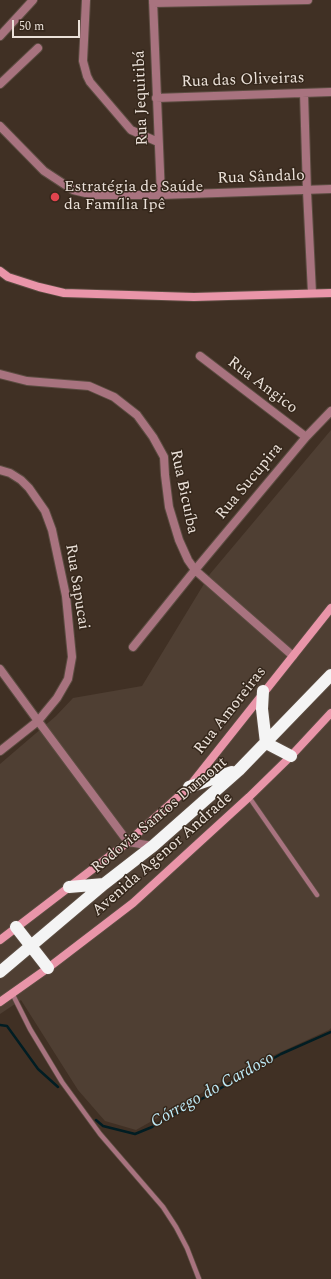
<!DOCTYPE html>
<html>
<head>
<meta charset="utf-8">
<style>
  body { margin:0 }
  #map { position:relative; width:331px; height:1279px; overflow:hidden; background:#403024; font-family:Spectral,serif }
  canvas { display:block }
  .scale { position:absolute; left:12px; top:20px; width:68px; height:18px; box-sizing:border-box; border:2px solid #ebe1d9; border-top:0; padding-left:5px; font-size:12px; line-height:14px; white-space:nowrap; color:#ebe1d9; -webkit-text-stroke:3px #35271b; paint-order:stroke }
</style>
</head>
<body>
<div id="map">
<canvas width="331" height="1279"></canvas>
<div class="scale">50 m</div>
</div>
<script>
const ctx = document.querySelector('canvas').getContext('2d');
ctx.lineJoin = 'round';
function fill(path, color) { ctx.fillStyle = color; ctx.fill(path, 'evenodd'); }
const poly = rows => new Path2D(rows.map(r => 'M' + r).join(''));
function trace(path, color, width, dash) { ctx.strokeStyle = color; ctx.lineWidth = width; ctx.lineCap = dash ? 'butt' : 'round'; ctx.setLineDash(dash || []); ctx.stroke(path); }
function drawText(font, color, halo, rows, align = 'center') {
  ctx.font = font + ' Spectral,serif'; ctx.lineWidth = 3; ctx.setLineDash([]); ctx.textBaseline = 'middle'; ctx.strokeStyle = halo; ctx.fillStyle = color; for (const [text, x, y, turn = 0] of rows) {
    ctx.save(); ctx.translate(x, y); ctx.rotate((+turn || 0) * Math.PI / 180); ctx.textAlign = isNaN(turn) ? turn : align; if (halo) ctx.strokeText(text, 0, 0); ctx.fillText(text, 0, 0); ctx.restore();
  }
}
const commercial = poly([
  [331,430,331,1028,329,1030,246,1068,136,1130,105,1121,78,1090,21,1000,0,1014,0,764,56,716,73,698,142,686,210,574]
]);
const stream = poly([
  [0,1025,7,1026,38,1069,58,1087],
  [96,1120,103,1126,135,1134,152,1127,281,1054,331,1032]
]);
const lane = poly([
  [249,797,317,895],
  [12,993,30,1029,62,1082,100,1134,163,1207,176,1227,187,1248,199,1279]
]);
const street = poly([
  [86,0,83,61,87,76,90,82,131,130,158,142],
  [153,0,161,195],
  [153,3,308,0],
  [0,36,33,0],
  [0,84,38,48],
  [304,93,307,191,312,293],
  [156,98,331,92],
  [0,126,44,171,73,190,94,195,161,195,331,189],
  [200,356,306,437],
  [0,374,27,381,89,386,114,397,137,415,153,437,164,457,165,475,169,507,179,540,188,560,195,570,293,656],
  [0,470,10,473,21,480,29,488,45,511,52,530,66,596,72,657,68,679,57,698,38,721,0,751],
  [133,647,195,570,306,437,331,411],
  [0,669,38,721,128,842,153,846]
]);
const secondary = poly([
  [0,271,8,277,39,287,64,293,194,297,331,293],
  [0,940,128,842,189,787,331,608],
  [0,1002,48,968,133,903,249,797,291,756,331,713]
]);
const highway = poly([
  [263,691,262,709,266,743,291,756],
  [189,787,232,772],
  [69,887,104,884],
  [16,927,48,968],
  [0,972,104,884,153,846,239,770,331,675]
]);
const markers = [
  [55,197,5,"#e0444e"]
];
const streetNames = [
  ["Rua das Oliveiras",243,81,-2],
  ["Rua Jequitibá",142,98,-92],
  ["Rua Sândalo",261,178,-2],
  ["Rua Angico",262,386,37],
  ["Rua Sucupira",250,482,-50],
  ["Rua Bicuíba",183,492,78],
  ["Rua Sapucai",76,587,81],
  ["Rua Amoreiras",231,711,-52],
  ["Rodovia Santos Dumont",160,816,-40],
  ["Avenida Agenor Andrade",163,855,-41]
];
const poiNames = [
  ["Estratégia de Saúde",64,188],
  ["da Família Ipê",64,206]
];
const waterNames = [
  ["Córrego do Cardoso",213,1091,-29]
];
fill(commercial, '#4f3f33');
trace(stream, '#011d23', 2.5);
trace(lane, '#5b4c41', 6);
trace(street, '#5b4c41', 10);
trace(secondary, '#5b4c41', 10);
trace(highway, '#5b4c41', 14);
trace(lane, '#a8737f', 4.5);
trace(street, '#a8737f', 8);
trace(secondary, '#e995a9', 8);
trace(highway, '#f4f4f4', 12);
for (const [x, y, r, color] of markers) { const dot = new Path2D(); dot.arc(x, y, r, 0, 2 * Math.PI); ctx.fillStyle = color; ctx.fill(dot); trace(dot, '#35271b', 1.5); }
drawText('16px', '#ebe1d9', '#35271b', streetNames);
drawText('16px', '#ebe1d9', '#35271b', poiNames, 'left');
drawText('italic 17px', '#bfebf8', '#35271b', waterNames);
</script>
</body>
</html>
